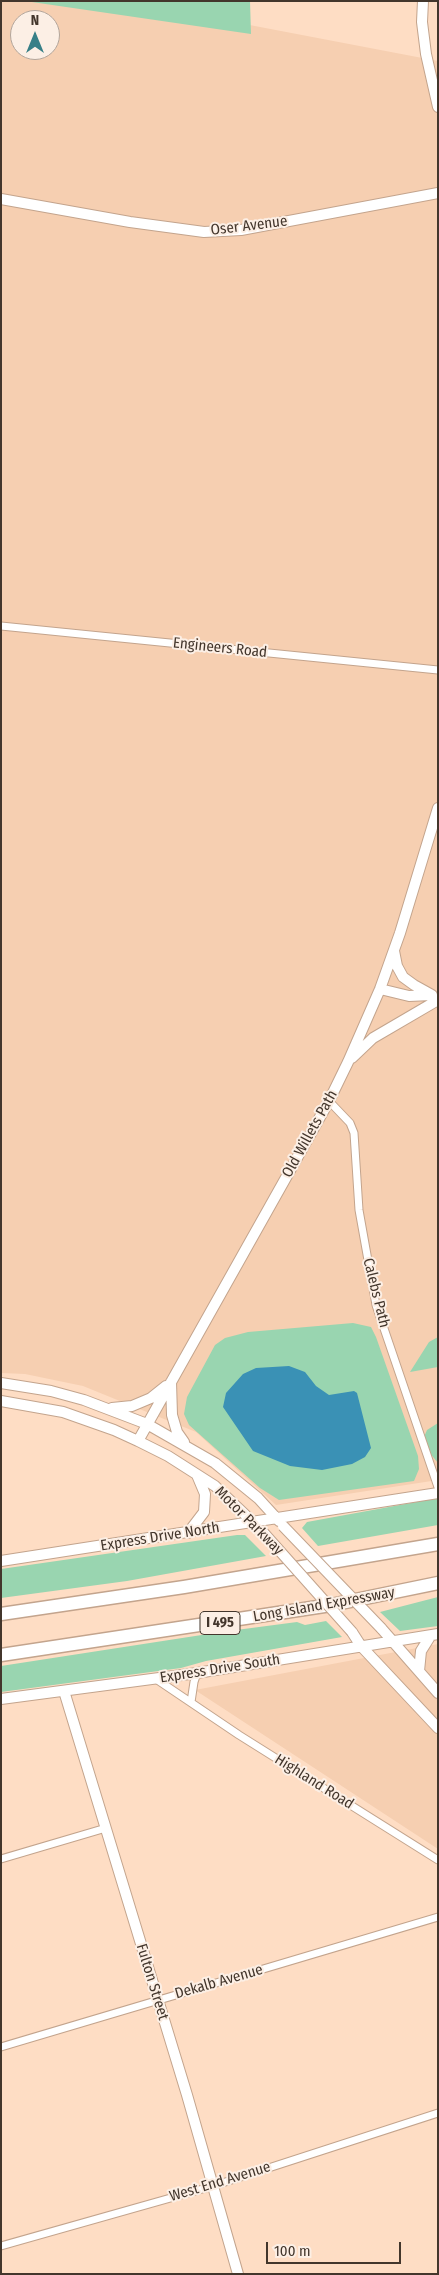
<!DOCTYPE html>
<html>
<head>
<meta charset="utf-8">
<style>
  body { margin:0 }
  #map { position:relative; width:439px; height:2275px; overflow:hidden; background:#feddc4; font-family:"Fira Sans Condensed",sans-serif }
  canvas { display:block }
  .frame { position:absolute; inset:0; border:2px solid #43362c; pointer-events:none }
  .north { position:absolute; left:10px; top:10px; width:50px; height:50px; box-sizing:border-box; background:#fcefe5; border:1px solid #b2a59b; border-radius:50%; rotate:0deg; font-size:14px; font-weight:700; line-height:20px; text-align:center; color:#43362c }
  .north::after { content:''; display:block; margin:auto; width:18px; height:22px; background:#377f87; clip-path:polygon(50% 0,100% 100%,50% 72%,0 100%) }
  .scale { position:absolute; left:266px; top:2242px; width:135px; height:22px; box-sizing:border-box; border:2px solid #43362c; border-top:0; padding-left:6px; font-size:15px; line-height:18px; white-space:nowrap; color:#43362c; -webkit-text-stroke:4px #fcefe5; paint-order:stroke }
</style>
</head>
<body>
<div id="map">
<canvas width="439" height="2275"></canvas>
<div class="frame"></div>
<div class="north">N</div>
<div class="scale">100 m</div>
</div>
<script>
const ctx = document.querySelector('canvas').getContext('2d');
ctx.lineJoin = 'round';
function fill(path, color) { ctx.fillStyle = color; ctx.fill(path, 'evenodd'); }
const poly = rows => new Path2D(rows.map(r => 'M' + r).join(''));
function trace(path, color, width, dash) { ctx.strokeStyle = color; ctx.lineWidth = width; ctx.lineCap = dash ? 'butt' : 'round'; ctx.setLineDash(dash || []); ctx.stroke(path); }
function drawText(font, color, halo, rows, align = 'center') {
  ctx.font = font + ' "Fira Sans Condensed",sans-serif'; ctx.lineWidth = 4; ctx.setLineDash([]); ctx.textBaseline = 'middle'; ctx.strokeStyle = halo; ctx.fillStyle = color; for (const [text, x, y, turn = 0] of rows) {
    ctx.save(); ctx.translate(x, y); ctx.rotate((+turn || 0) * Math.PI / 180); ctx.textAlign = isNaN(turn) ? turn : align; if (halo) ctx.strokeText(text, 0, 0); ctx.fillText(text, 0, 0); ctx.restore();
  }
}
const built = poly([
  [1,1,124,1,438,61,438,1480,276,1505,196,1432,83,1386,25,1374,1,1373],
  [20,20,50,20,50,50,20,50],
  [438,1644,438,1849,195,1690]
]);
const green = poly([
  [25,1,250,1,251,34],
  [353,1323,371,1327,376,1337,418,1456,419,1469,414,1481,279,1500,260,1488,189,1425,184,1414,187,1397,215,1345,225,1338,248,1332],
  [438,1337,438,1367,410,1372,429,1342],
  [438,1423,438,1463,429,1452,424,1437,427,1430],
  [438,1498,438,1525,318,1546,302,1528,307,1522],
  [237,1535,245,1535,266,1556,127,1581,1,1598,1,1569],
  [438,1597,438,1626,400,1631,380,1612],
  [326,1621,342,1637,206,1661,181,1668,1,1692,1,1666,221,1632,297,1622,305,1625]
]);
const water = poly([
  [289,1366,305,1372,316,1386,329,1395,354,1391,357,1393,371,1448,365,1457,352,1464,322,1470,290,1466,253,1451,223,1407,226,1393,243,1374,256,1368]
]);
const street = poly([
  [1,626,438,670],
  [329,1101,350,1123,354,1133,359,1210,376,1305,438,1487],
  [156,1679,239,1735,438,1860],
  [191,1702,194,1682,197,1673],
  [1,1859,106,1828],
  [1,2047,438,1917],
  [1,2246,213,2186,438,2113]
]);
const secondary = poly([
  [423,1,422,22,426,54,438,107],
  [1,199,130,222,204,232,241,230,438,193],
  [394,951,397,966,403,977,414,985,432,995],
  [380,989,409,996,431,995],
  [352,1058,373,1038,438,1000],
  [171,1382,172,1415,177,1432,184,1442],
  [1,1383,51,1391,84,1400,147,1424,215,1463,258,1498,279,1521],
  [1,1401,63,1412,114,1430,138,1441,168,1456,215,1486,256,1525],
  [112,1408,132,1406,151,1398,166,1386],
  [138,1441,329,1101,348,1062,380,989,400,933,438,808],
  [188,1533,204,1512,205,1494,197,1475],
  [1,1561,438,1493],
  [381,1628,438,1693],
  [352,1632,361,1646,438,1728],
  [419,1671,421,1651,431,1635],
  [64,1691,187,2095,238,2274],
  [1,1699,197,1673,438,1634]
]);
const highway = poly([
  [1,1614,184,1587,438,1544],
  [1,1655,331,1605,438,1583]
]);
const secondaryBridge = poly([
  [283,1526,381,1628],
  [262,1531,352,1632]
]);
const shields = [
  [220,1623,40]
];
const shieldNames = [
  ["I 495",220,1623]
];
const streetNames = [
  ["Oser Avenue",249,226,-7],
  ["Engineers Road",220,648,6],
  ["Old Willets Path",310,1134,-61],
  ["Calebs Path",376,1293,76],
  ["Motor Parkway",249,1521,45],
  ["Express Drive North",160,1537,-9],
  ["Long Island Expressway",324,1605,-10],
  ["Express Drive South",220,1669,-9],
  ["Highland Road",314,1782,32],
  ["Fulton Street",152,1982,73],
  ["Dekalb Avenue",219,1982,-16],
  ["West End Avenue",220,2182,-17]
];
fill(built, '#f6cfb1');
fill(green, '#99d5b0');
fill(water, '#3a91b5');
trace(street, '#c3a48d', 9);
trace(secondary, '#c3a48d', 12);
trace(highway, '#c3a48d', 15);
trace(street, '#fff', 7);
trace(secondary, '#fff', 10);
trace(highway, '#fff', 12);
trace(secondaryBridge, '#c3a48d', 12, []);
trace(secondaryBridge, '#fff', 10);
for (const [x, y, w] of shields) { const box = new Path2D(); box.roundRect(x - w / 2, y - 11.5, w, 23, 4); ctx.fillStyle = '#fcefe5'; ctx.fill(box); trace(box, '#43362c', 1); }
drawText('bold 14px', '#43362c', null, shieldNames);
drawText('15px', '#43362c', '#fcefe5', streetNames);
</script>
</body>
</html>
